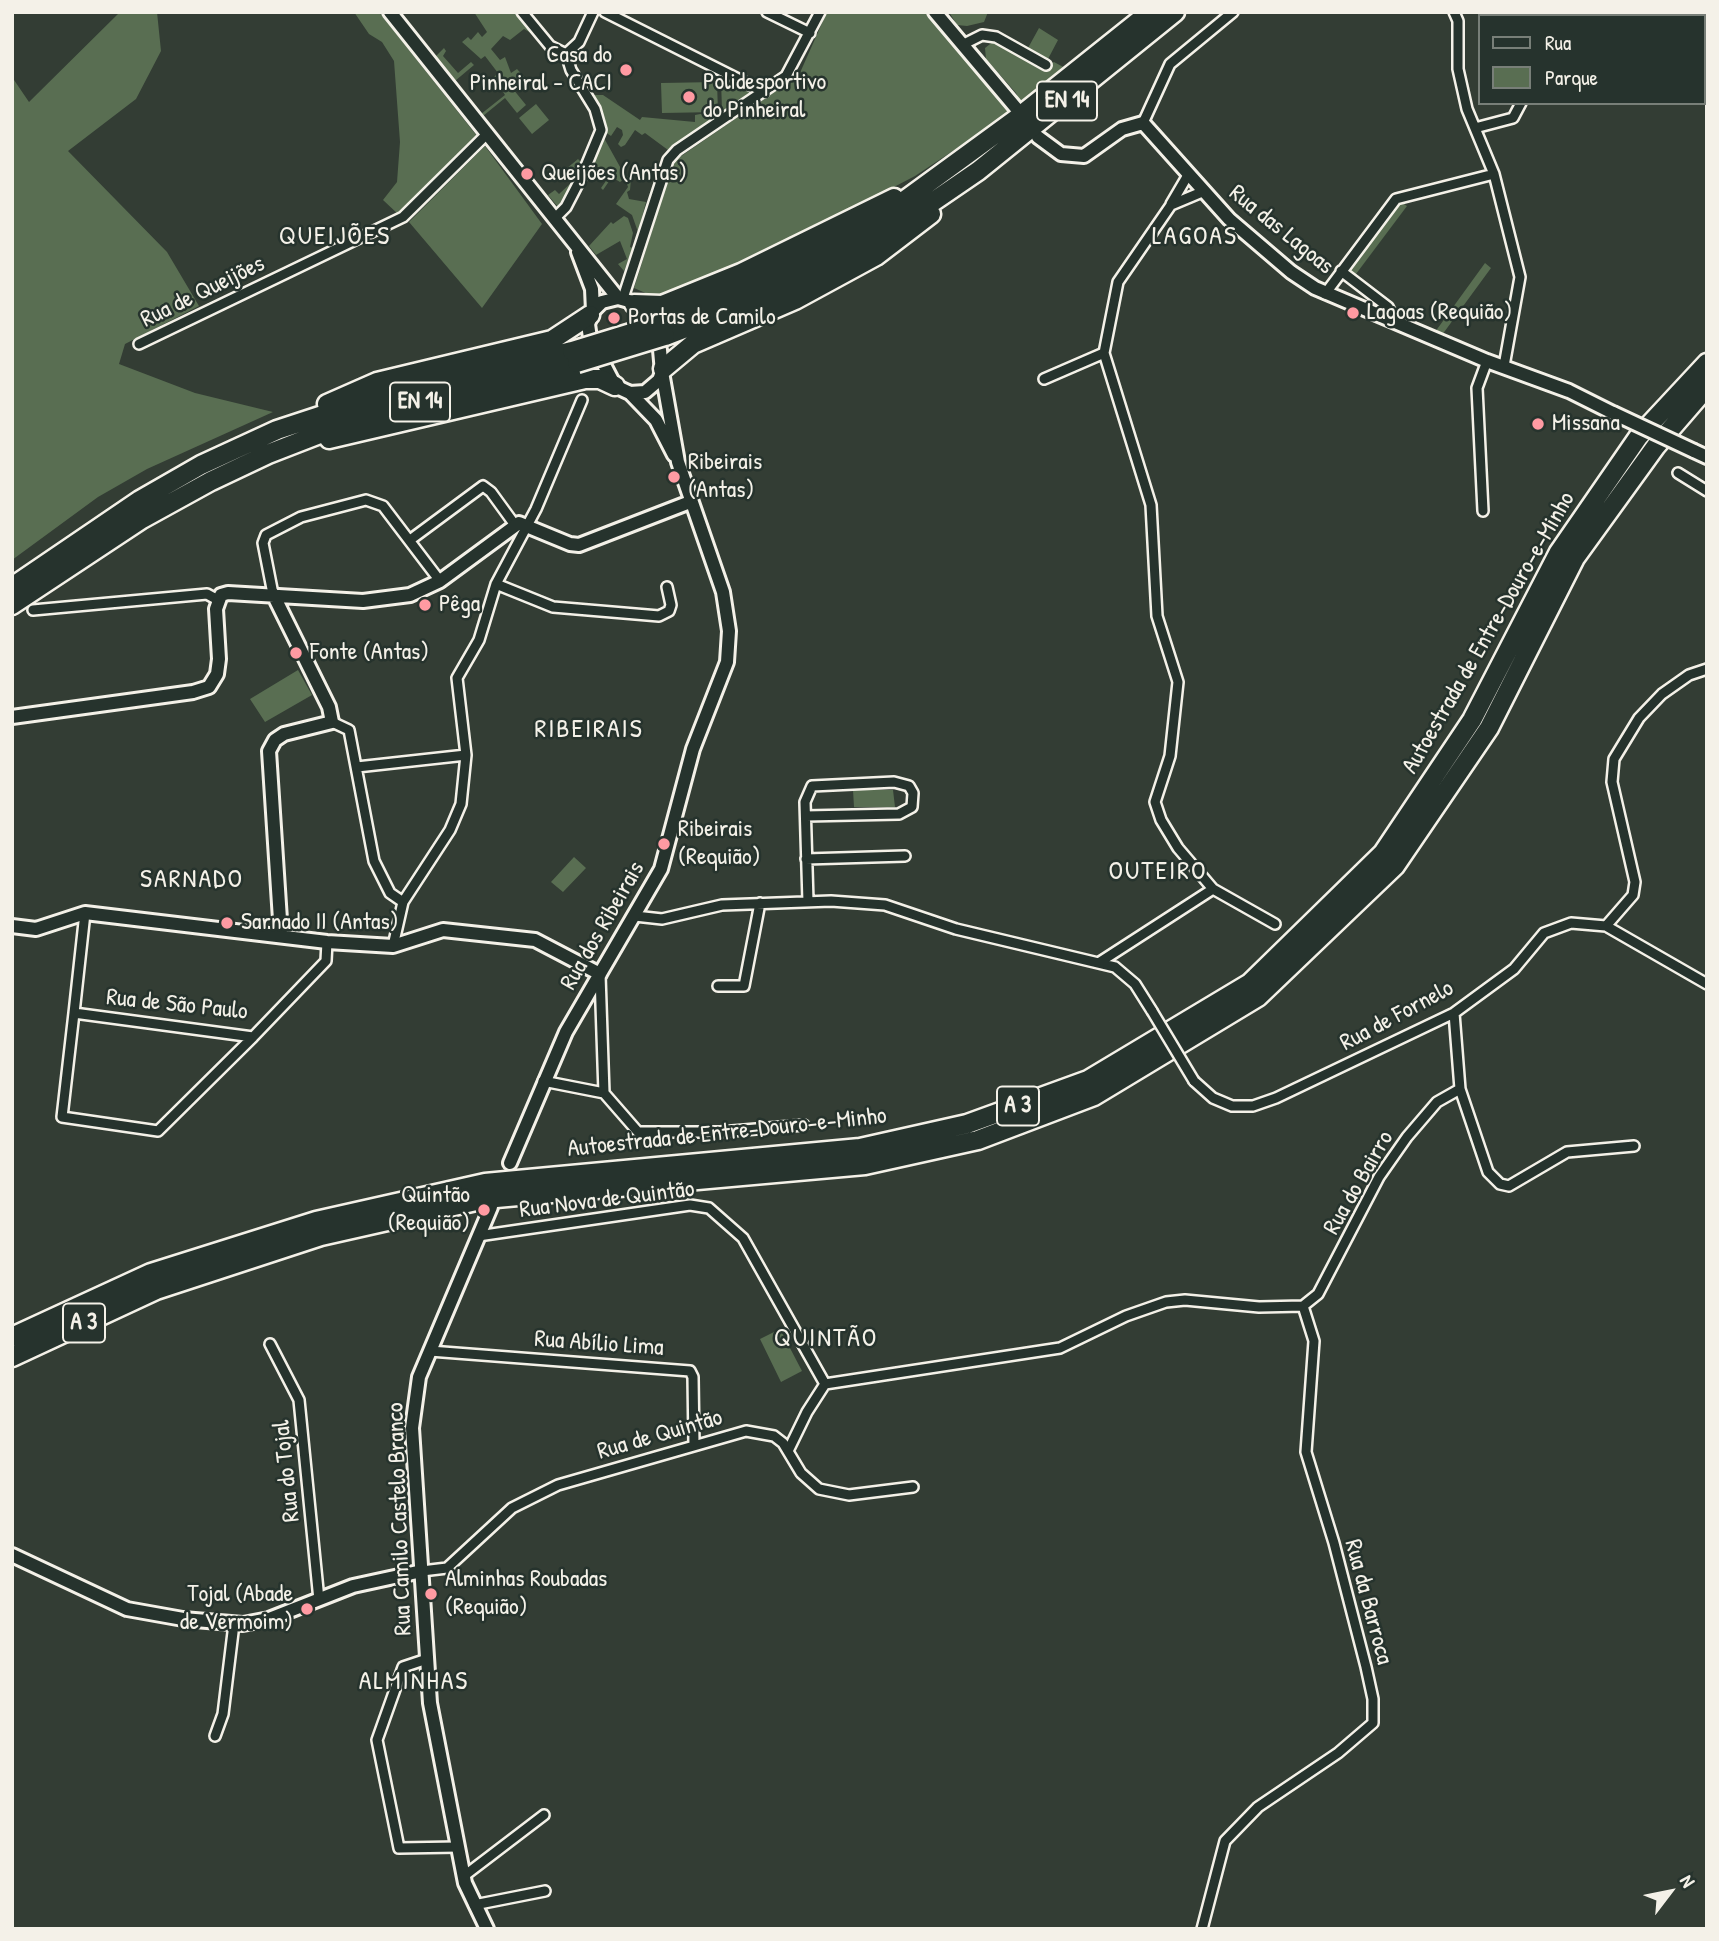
<!DOCTYPE html>
<html>
<head>
<meta charset="utf-8">
<style>
  body { margin:0 }
  #map { position:relative; width:1719px; height:1941px; overflow:hidden; background:#333d34; font-family:"Patrick Hand",sans-serif }
  canvas { display:block }
  .frame { position:absolute; inset:0; border:14px solid #f4f1e8; pointer-events:none }
  .legend { position:absolute; left:1478px; top:14px; width:228px; height:91px; box-sizing:border-box; background:#26332d; border:2px solid #787f78; margin:0; padding:9px 12px; list-style:none; font-size:21px; color:#f4f1e8 }
  .legend li { display:flex; align-items:center; gap:14px; height:35px }
  .legend b { width:35px; border:2px solid #787f78 }
  .north { position:absolute; left:1635px; top:1857px; width:70px; height:70px; -webkit-text-stroke:5px #26332d; paint-order:stroke; rotate:58deg; font-size:19px; font-weight:700; line-height:28px; text-align:center; color:#f4f1e8 }
  .north::after { content:''; display:block; margin:auto; width:24px; height:32px; background:#f4f1e8; clip-path:polygon(50% 0,100% 100%,50% 72%,0 100%) }
</style>
</head>
<body>
<div id="map">
<canvas width="1719" height="1941"></canvas>
<div class="frame"></div>
<ul class="legend">
<li><b style="height:9px;background:#26332d"></b>Rua</li>
<li><b style="height:19px;background:#596e52"></b>Parque</li>
</ul>
<div class="north">N</div>
</div>
<script>
const ctx = document.querySelector('canvas').getContext('2d');
ctx.lineJoin = 'round';
function fill(path, color) { ctx.fillStyle = color; ctx.fill(path, 'evenodd'); }
const poly = rows => new Path2D(rows.map(r => 'M' + r).join(''));
function trace(path, color, width, dash) { ctx.strokeStyle = color; ctx.lineWidth = width; ctx.lineCap = dash ? 'butt' : 'round'; ctx.setLineDash(dash || []); ctx.stroke(path); }
function drawText(font, color, halo, rows, align = 'center') {
  ctx.font = font + ' "Patrick Hand",sans-serif'; ctx.lineWidth = 5; ctx.setLineDash([]); ctx.textBaseline = 'middle'; ctx.strokeStyle = halo; ctx.fillStyle = color; for (const [text, x, y, turn = 0] of rows) {
    ctx.save(); ctx.translate(x, y); ctx.rotate((+turn || 0) * Math.PI / 180); ctx.textAlign = isNaN(turn) ? turn : align; if (halo) ctx.strokeText(text, 0, 0); ctx.fillText(text, 0, 0); ctx.restore();
  }
}
const green = poly([
  [120,12,157,12,161,51,136,99,68,151,167,252,199,306,125,344,119,364,195,393,273,412,147,469,98,497,12,560,12,77,29,102],
  [354,12,379,12,477,136,399,215,383,200,397,182,400,142,394,61,382,42,369,34],
  [474,12,516,12,536,36,524,29,510,40,503,36,491,49,500,60,505,57,511,73,517,69,526,79,513,89,526,105,517,113,505,98,483,116,481,114,505,95,494,77,498,73,485,56,481,59,462,42,468,37,471,40,478,32,482,37,487,32],
  [827,12,924,12,938,24,1010,113,915,176,746,264,657,298,634,288,674,161,799,75],
  [949,12,988,12,984,22,967,26,957,25],
  [1039,28,1058,40,1048,59,1028,48],
  [994,41,1043,69,1054,62,1067,69,1021,104,1016,93,986,59,985,48],
  [444,48,446,51,443,56,458,73,471,62,474,65,455,81,435,57],
  [721,80,739,89,741,85,751,94,668,150,645,133,642,135,635,130,625,145,621,147,618,144,623,135,622,130,617,127,611,136,605,132,604,119,594,95,603,95,640,120,642,117,695,122,695,115,722,110],
  [717,82,718,112,662,113,661,83],
  [536,104,549,120,532,134,519,118],
  [604,138,624,174,631,178,630,190,627,192,629,199,646,202,638,232,632,215,616,204,628,187,625,178,620,182,612,177,603,190,601,188,608,178,602,174,604,171,591,163],
  [485,146,542,224,482,308,409,222],
  [578,159,584,165,561,208,558,207,548,195,555,190,559,194,572,182,566,169],
  [1398,200,1407,206,1356,274,1348,269],
  [624,216,628,218,633,233,630,247,633,248,624,271,618,264,627,259,620,241,596,255,589,246,611,222,613,224],
  [1485,263,1491,268,1442,335,1437,334,1435,332],
  [298,670,312,695,265,722,250,699],
  [853,790,893,790,895,807,854,807],
  [574,857,586,868,563,892,551,882],
  [780,1329,802,1371,781,1382,760,1339]
]);
const street = poly([
  [522,12,550,46,566,54],
  [605,12,764,92],
  [767,12,810,33],
  [1454,12,1458,21,1458,69,1467,109,1494,174,1520,277,1504,366],
  [1545,16,1546,12],
  [964,44,982,35,996,37,1046,65],
  [566,54,579,42,593,12],
  [1143,123,1170,64,1233,12],
  [1475,128,1513,118,1521,103],
  [1202,192,1171,205,1118,282,1104,353,1151,505,1157,616,1178,682,1170,756,1155,802,1161,820,1178,848,1213,889],
  [1171,204,1188,175],
  [556,217,566,207,581,178,601,130,595,109,571,70,566,54],
  [1341,271,1388,307,1396,323],
  [1325,294,1396,199,1494,174],
  [623,298,668,160,677,150,786,76,820,12],
  [139,344,403,217,488,133],
  [1044,379,1104,353],
  [1678,473,1707,491],
  [1483,511,1477,388,1487,361],
  [410,540,483,486,491,492,515,525],
  [496,584,553,607,659,616,669,611,671,605,667,587],
  [273,594,263,543,266,535,301,517,366,500,383,506,440,581],
  [33,610,207,594,218,600],
  [332,722,349,730,374,861,390,893,403,902],
  [357,767,466,755],
  [806,816,899,814,912,807,913,793,909,786,894,782,812,786,805,802,808,902],
  [806,859,905,856],
  [85,913,74,1013,253,1037,326,961,327,942],
  [635,916,662,919,722,905,750,904,831,901,885,905,956,929,1115,967,1135,984,1152,1011],
  [1606,926,1633,895,1635,882,1612,782,1614,759,1639,718,1662,694,1689,675,1707,669],
  [393,946,403,902,450,830,461,804,466,755,457,678,479,640,496,584,536,509,582,400],
  [1100,962,1213,889,1275,924],
  [600,975,604,1093,638,1132,720,1132,804,1125],
  [718,986,744,986,760,903],
  [74,1013,62,1117,158,1131,253,1037],
  [543,1081,604,1093],
  [1194,1081,1213,1098,1232,1106,1253,1106,1276,1098,1454,1013,1514,969,1544,933,1571,923,1606,926,1707,984],
  [1460,1089,1488,1172,1500,1184,1509,1186,1567,1152,1634,1146],
  [478,1236,690,1205,709,1208,743,1238,825,1384],
  [1303,1306,1318,1294,1379,1177,1407,1137,1437,1102,1460,1089,1454,1013],
  [270,1344,299,1400,319,1600],
  [430,1351,690,1371,693,1377,694,1445],
  [825,1384,1060,1348,1126,1316,1166,1302,1185,1300,1259,1307,1303,1306],
  [788,1451,807,1412,825,1384],
  [422,1571,447,1568,512,1508,558,1485,746,1431,774,1436,783,1443,801,1473,819,1489,849,1495,913,1487],
  [427,1659,403,1667,377,1740,399,1848,458,1847],
  [215,1736,223,1714,234,1624],
  [464,1876,544,1815],
  [474,1905,545,1891],
  [1202,1929,1225,1841,1258,1807,1338,1753,1373,1723,1373,1699,1366,1667,1334,1543,1306,1452,1314,1341,1303,1306]
]);
const secondary = poly([
  [390,12,618,298],
  [935,12,1016,108],
  [1038,137,1061,154,1084,156,1122,129,1143,123,1229,219,1291,272,1315,288,1487,361,1569,391,1613,413],
  [578,252,592,289,593,311],
  [618,298,629,301,640,310,660,350,662,372,659,380,645,392,630,393,615,386,590,338,588,324,593,311,602,302,618,298],
  [630,393,656,420,674,455],
  [1694,451,1707,457],
  [273,594,329,707,332,722,284,734,275,740,269,751,281,935],
  [12,717,193,692,209,687,217,674,219,659,216,609,221,595,228,593,363,601,410,595,440,581,519,523,570,544,579,545,690,502],
  [12,926,36,929,85,913,327,942,393,946,443,930,535,940,600,974],
  [510,1163,566,1032,661,869,693,749,727,662,729,631,723,592,678,462,662,372],
  [12,1555,127,1609,183,1619,243,1624,269,1619,353,1586,422,1571],
  [487,1929,465,1883,430,1703,412,1428,419,1377,491,1207]
]);
const highway = poly([
  [634,304,662,305,741,273,894,198],
  [660,324,763,282,868,227,1016,119,1150,12],
  [665,336,735,309,804,278,918,212,978,171,1175,12],
  [663,369,693,344,795,300,876,256,931,214],
  [327,404,377,382,552,340,590,315],
  [329,439,585,379,600,379,615,386],
  [12,587,140,500,201,465,277,430,350,406,572,351],
  [12,605,142,519,211,481,268,454,353,421,577,363],
  [12,1337,151,1273,316,1221,485,1183,860,1148,967,1124,1088,1080,1250,983,1383,853,1472,720,1559,552,1639,436,1707,363],
  [12,1357,156,1290,321,1236,485,1199,865,1165,978,1140,1094,1096,1258,997,1395,866,1489,728,1575,558,1656,446,1707,387]
]);
const streetBridge = poly([
  [1152,1011,1194,1081]
]);
const secondaryBridge = poly([
  [1613,413,1694,451]
]);
const highwayBridge = poly([
  [572,351,660,324],
  [577,363,665,336]
]);
const markers = [
  [626,70,7,"#ff9aa2"],
  [689,97,7,"#ff9aa2"],
  [527,174,7,"#ff9aa2"],
  [1353,313,7,"#ff9aa2"],
  [614,318,7,"#ff9aa2"],
  [1538,424,7,"#ff9aa2"],
  [674,477,7,"#ff9aa2"],
  [425,605,7,"#ff9aa2"],
  [296,653,7,"#ff9aa2"],
  [664,844,7,"#ff9aa2"],
  [227,923,7,"#ff9aa2"],
  [484,1210,7,"#ff9aa2"],
  [431,1594,7,"#ff9aa2"],
  [307,1609,7,"#ff9aa2"]
];
const shields = [
  [1067,101,60],
  [420,402,60],
  [1018,1106,42],
  [84,1323,42]
];
const shieldNames = [
  ["EN 14",1067,101],
  ["EN 14",420,402],
  ["A 3",1018,1106],
  ["A 3",84,1323]
];
const poiNames = [
  ["Casa do",612,56,"right"],
  ["Pinheiral - CACI",612,84,"right"],
  ["Polidesportivo",703,83],
  ["do Pinheiral",703,111],
  ["Queijões (Antas)",541,174],
  ["Lagoas (Requião)",1367,313],
  ["Portas de Camilo",628,318],
  ["Missana",1552,424],
  ["Ribeirais",688,463],
  ["(Antas)",688,491],
  ["Pêga",439,605],
  ["Fonte (Antas)",310,653],
  ["Ribeirais",678,830],
  ["(Requião)",678,858],
  ["Sarnado II (Antas)",241,923],
  ["Quintão",470,1196,"right"],
  ["(Requião)",470,1224,"right"],
  ["Alminhas Roubadas",445,1580],
  ["(Requião)",445,1608],
  ["Tojal (Abade",293,1595,"right"],
  ["de Vermoim)",293,1623,"right"]
];
const streetNames = [
  ["Rua das Lagoas",1281,230,39],
  ["Rua de Queijões",203,292,-26],
  ["Autoestrada de Entre-Douro-e-Minho",1489,633,-60],
  ["Rua dos Ribeirais",603,926,-60],
  ["Rua de São Paulo",177,1005,6],
  ["Rua de Fornelo",1397,1016,-28],
  ["Autoestrada de Entre-Douro-e-Minho",727,1133,-6],
  ["Rua do Bairro",1359,1183,-60],
  ["Rua Nova de Quintão",607,1200,-7],
  ["Rua Abílio Lima",599,1344,4],
  ["Rua de Quintão",660,1435,-16],
  ["Rua do Tojal",287,1471,-96],
  ["Rua Camilo Castelo Branco",400,1519,-92],
  ["Rua da Barroca",1368,1602,75]
];
const neighbourhoodNames = [
  ["QUEIJÕES",335,237],
  ["LAGOAS",1195,237],
  ["RIBEIRAIS",589,730],
  ["OUTEIRO",1158,872],
  ["SARNADO",192,880],
  ["QUINTÃO",826,1339],
  ["ALMINHAS",414,1682]
];
fill(green, '#596e52');
trace(street, '#f4f1e8', 14);
trace(secondary, '#f4f1e8', 18);
trace(highway, '#f4f1e8', 23);
trace(street, '#26332d', 9);
trace(secondary, '#26332d', 12);
trace(highway, '#26332d', 18);
trace(streetBridge, '#f4f1e8', 14, []);
trace(secondaryBridge, '#f4f1e8', 18, []);
trace(highwayBridge, '#f4f1e8', 23, []);
trace(streetBridge, '#26332d', 9);
trace(secondaryBridge, '#26332d', 12);
trace(highwayBridge, '#26332d', 18);
for (const [x, y, r, color] of markers) { const dot = new Path2D(); dot.arc(x, y, r, 0, 2 * Math.PI); ctx.fillStyle = color; ctx.fill(dot); trace(dot, '#26332d', 2.5); }
for (const [x, y, w] of shields) { const box = new Path2D(); box.roundRect(x - w / 2, y - 19.5, w, 39, 5); ctx.fillStyle = '#26332d'; ctx.fill(box); trace(box, '#f4f1e8', 2); }
drawText('bold 23px', '#f4f1e8', null, shieldNames);
drawText('24px', '#f4f1e8', '#26332d', poiNames, 'left');
drawText('24px', '#f4f1e8', '#26332d', streetNames);
ctx.letterSpacing = '2px';
drawText('26px', '#f4f1e8', '#26332d', neighbourhoodNames);
ctx.letterSpacing = '0px';
</script>
</body>
</html>
